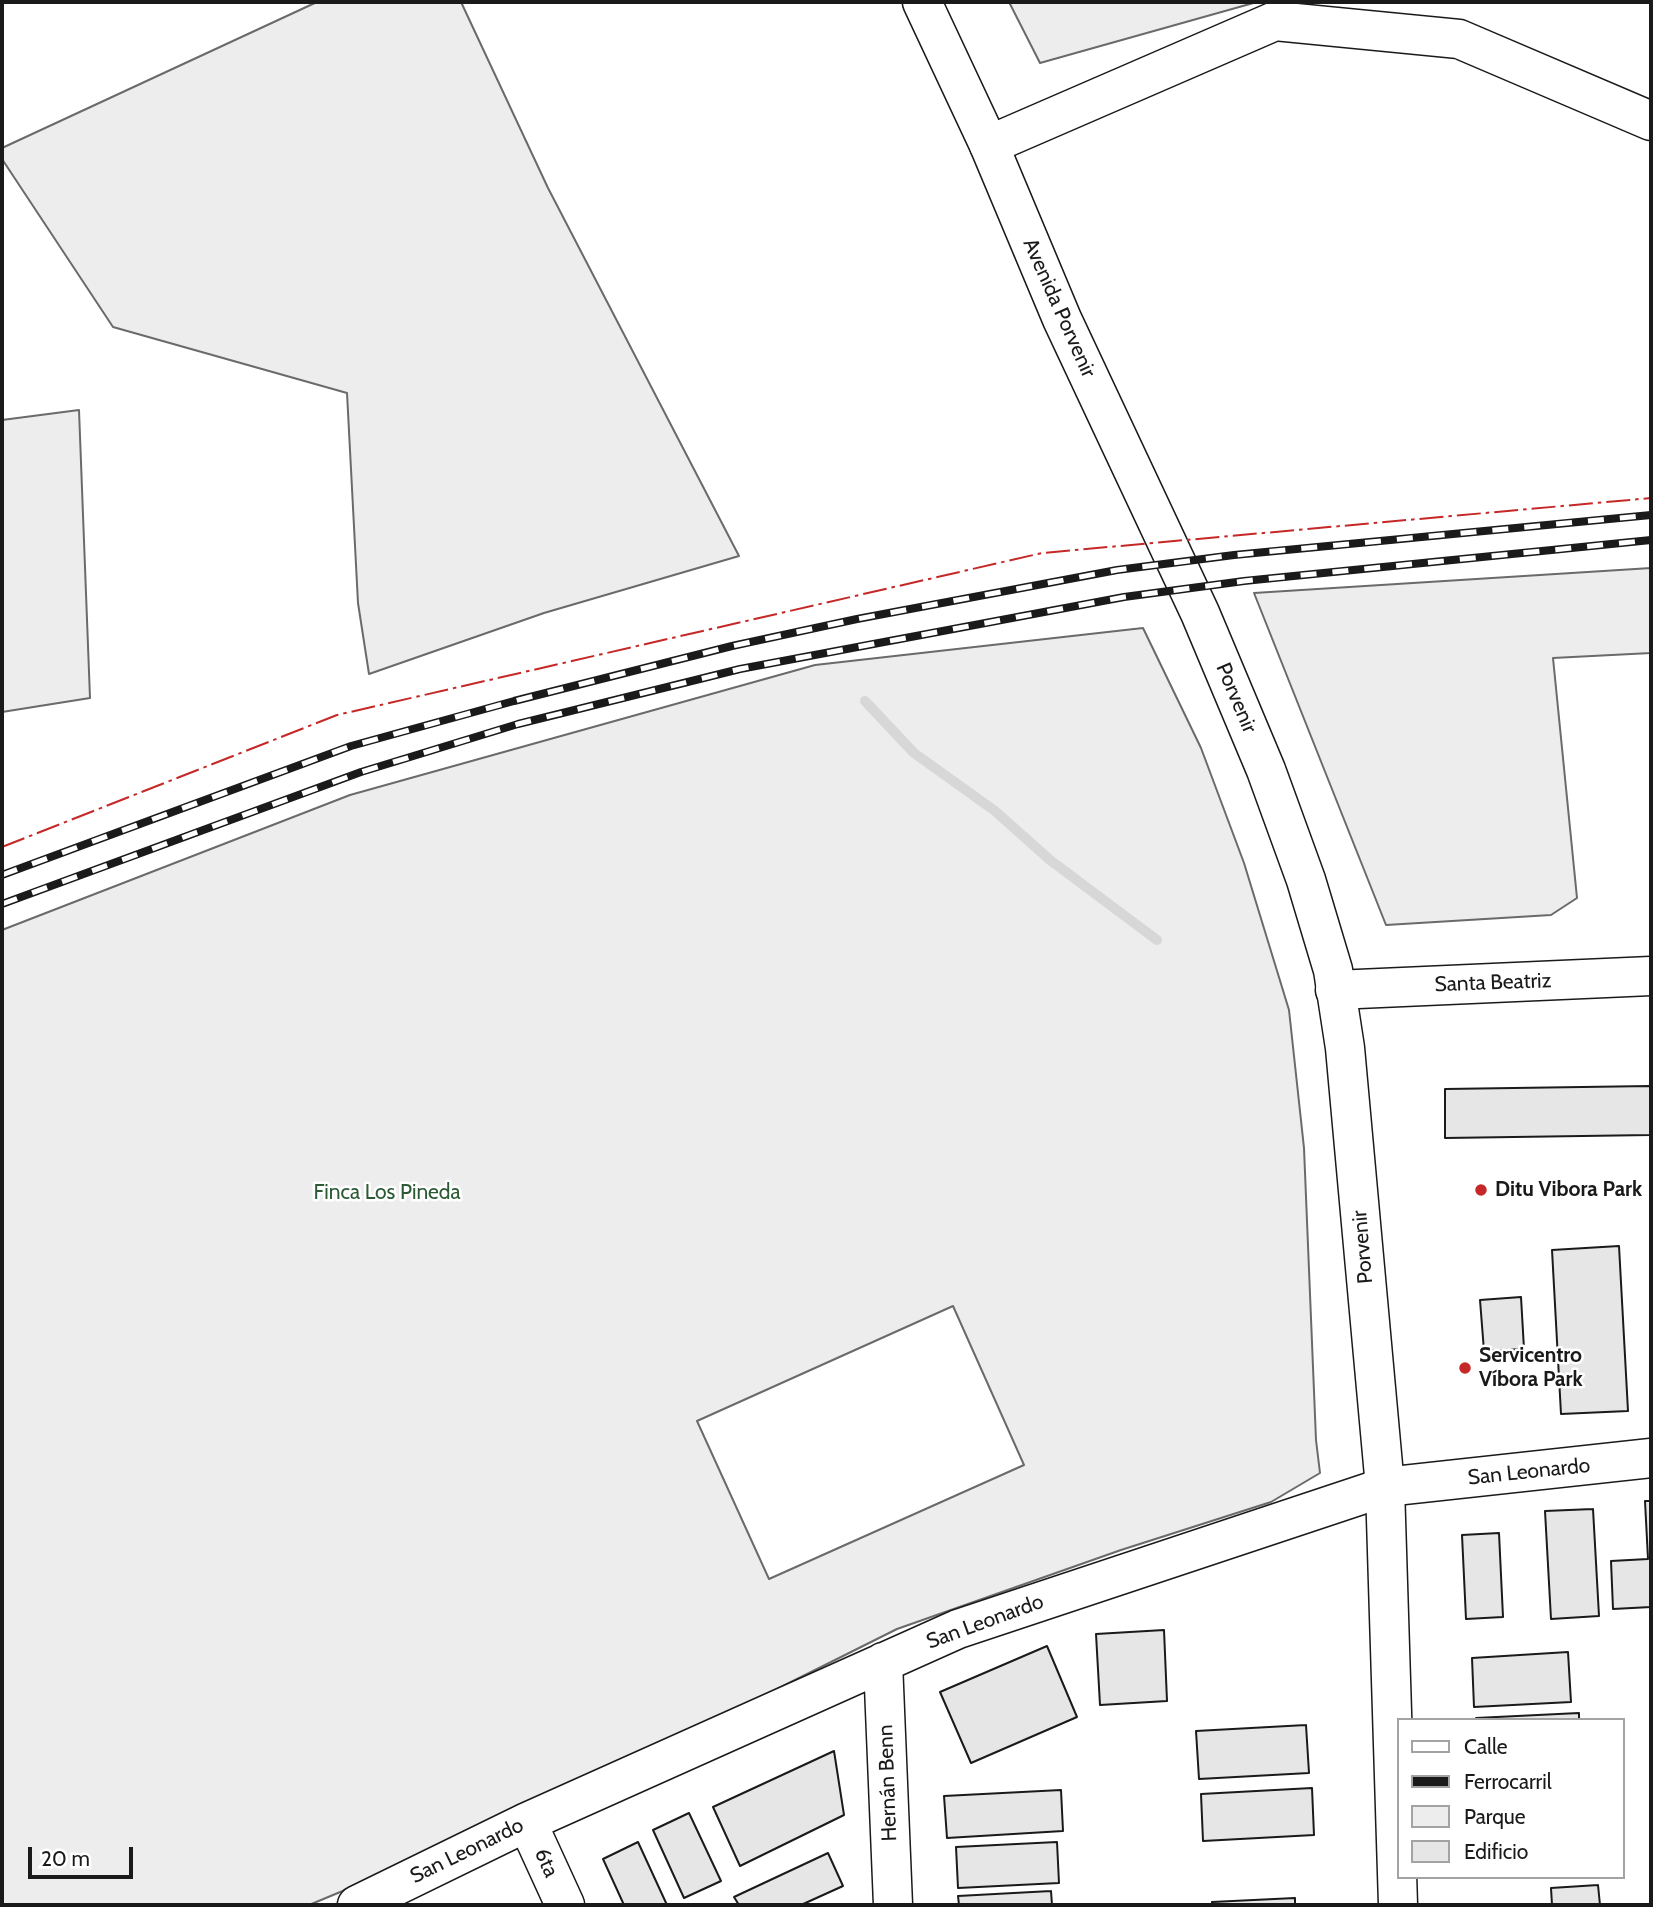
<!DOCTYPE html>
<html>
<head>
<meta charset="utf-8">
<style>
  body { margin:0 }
  #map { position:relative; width:1653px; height:1907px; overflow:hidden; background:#fff; font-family:Cabin,sans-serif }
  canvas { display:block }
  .frame { position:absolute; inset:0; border:4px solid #1a1a1a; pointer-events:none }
  .legend { position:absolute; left:1397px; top:1718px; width:228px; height:161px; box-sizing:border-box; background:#fff; border:2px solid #a3a3a3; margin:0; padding:9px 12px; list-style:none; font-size:21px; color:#1a1a1a }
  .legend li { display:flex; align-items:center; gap:14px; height:35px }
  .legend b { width:35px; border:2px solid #a3a3a3 }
  .scale { position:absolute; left:28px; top:1847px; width:105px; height:32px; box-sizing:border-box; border:4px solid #1a1a1a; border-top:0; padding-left:9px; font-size:21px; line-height:24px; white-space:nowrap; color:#1a1a1a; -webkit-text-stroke:5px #fff; paint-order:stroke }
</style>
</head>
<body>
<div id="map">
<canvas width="1653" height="1907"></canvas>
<div class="frame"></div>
<ul class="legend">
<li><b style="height:9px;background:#fff"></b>Calle</li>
<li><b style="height:9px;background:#1a1a1a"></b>Ferrocarril</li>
<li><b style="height:19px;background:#ededed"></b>Parque</li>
<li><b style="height:19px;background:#e6e6e6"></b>Edificio</li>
</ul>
<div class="scale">20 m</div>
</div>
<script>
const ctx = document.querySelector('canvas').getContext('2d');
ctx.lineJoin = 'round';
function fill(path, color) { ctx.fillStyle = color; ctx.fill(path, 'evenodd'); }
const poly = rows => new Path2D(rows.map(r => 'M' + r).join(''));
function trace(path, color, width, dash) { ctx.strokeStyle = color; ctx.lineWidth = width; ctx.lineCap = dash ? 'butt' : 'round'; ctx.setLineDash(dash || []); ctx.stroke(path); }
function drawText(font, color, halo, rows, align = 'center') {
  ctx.font = font + ' Cabin,sans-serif'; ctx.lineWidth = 5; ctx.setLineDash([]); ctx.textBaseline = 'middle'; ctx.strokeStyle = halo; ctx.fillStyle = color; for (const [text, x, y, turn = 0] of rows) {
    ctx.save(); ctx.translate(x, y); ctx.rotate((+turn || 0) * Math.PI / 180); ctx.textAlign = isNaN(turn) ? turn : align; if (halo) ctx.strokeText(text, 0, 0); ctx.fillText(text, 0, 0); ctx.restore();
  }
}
const green = poly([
  [317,2,461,2,548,188,739,556,544,613,369,674,358,603,347,393,113,327,2,159,2,148,317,2],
  [1009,2,1257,2,1040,63,1009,2],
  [79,410,90,698,2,712,2,420,79,410],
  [1651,568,1651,653,1553,658,1577,898,1551,915,1386,925,1254,593,1651,568],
  [1143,628,1201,748,1244,863,1289,1010,1304,1148,1316,1440,1320,1473,1271,1502,1121,1550,897,1629,523,1816,309,1905,2,1905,2,930,350,795,815,665,1143,628],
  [953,1306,1024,1465,769,1579,697,1421,953,1306]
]);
const stream = poly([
  [865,701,914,753,995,811,1050,860,1157,940]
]);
const building = poly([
  [1651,1086,1651,1135,1445,1138,1445,1089,1651,1086],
  [1619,1246,1628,1411,1561,1414,1552,1250,1619,1246],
  [1521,1297,1524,1349,1484,1351,1480,1300,1521,1297],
  [1645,1501,1651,1501,1651,1607,1613,1609,1611,1561,1648,1559,1645,1501],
  [1593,1509,1599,1616,1551,1619,1545,1511,1593,1509],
  [1499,1533,1503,1617,1466,1619,1462,1535,1499,1533],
  [1164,1630,1167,1701,1100,1705,1096,1634,1164,1630],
  [1047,1646,1077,1717,971,1763,940,1692,1047,1646],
  [1568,1652,1571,1702,1474,1707,1472,1658,1568,1652],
  [1579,1713,1579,1720,1476,1720,1476,1718,1579,1713],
  [1306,1725,1309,1773,1199,1779,1196,1731,1306,1725],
  [834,1751,844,1815,740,1866,713,1807,834,1751],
  [1312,1788,1314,1835,1203,1841,1201,1794,1312,1788],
  [1061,1790,1063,1831,947,1838,944,1796,1061,1790],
  [689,1813,721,1881,684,1898,653,1830,689,1813],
  [638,1842,667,1905,624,1905,603,1859,638,1842],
  [1057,1842,1059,1883,958,1888,956,1847,1057,1842],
  [828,1853,843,1886,801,1905,739,1905,734,1897,828,1853],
  [1598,1885,1600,1905,1552,1905,1551,1888,1598,1885],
  [1051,1891,1052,1905,959,1905,958,1896,1051,1891],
  [1295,1898,1295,1905,1212,1905,1212,1902,1295,1898]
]);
const minor = poly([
  [989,145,1275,21,1459,39,1651,121],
  [1335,990,1651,976],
  [883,1662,893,1905],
  [527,1822,565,1905],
  [357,1905,527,1822,958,1629,1385,1487,1651,1458]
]);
const major = poly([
  [922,2,989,145,1062,319,1200,613,1266,770,1306,880,1333,970,1345,1048,1385,1487,1398,1905]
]);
const rail = poly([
  [2,875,351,746,514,701,732,646,857,619,1117,570,1234,555,1651,515],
  [2,904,361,772,518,724,740,669,1124,597,1244,581,1651,540]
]);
const power = poly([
  [2,847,337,715,1042,553,1651,498]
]);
const markers = [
  [1481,1190,7,"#c62828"],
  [1465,1368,7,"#c62828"]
];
const streetNames = [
  ["Avenida Porvenir",1059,308,66],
  ["Porvenir",1236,698,67],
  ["Santa Beatriz",1493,983,-2],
  ["Porvenir",1363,1247,-95],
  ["San Leonardo",1529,1472,-6],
  ["San Leonardo",985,1622,-20],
  ["Hernán Benn",888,1783,-92],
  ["San Leonardo",467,1851,-26],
  ["6ta",546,1863,66]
];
const poiNames = [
  ["Ditu Vibora Park",1495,1190],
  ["Servicentro",1479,1356],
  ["Víbora Park",1479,1380]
];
const parkNames = [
  ["Finca Los Pineda",387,1193]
];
fill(green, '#ededed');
trace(green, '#6a6a6a', 2);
trace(stream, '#d7d7d7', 10);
fill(building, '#e6e6e6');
trace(building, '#1a1a1a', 2);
trace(minor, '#1a1a1a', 41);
trace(major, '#1a1a1a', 41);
trace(minor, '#fff', 38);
trace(major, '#fff', 38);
trace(rail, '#1a1a1a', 8);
trace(rail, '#fff', 5, [16]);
trace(power, '#c62828', 2, [24, 5, 3.5, 5]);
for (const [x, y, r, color] of markers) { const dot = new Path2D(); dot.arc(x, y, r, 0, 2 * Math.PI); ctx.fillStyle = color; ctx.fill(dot); trace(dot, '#fff', 2.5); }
drawText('21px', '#1a1a1a', '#fff', streetNames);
drawText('bold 21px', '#1a1a1a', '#fff', poiNames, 'left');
drawText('21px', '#2b5a34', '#fff', parkNames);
</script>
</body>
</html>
